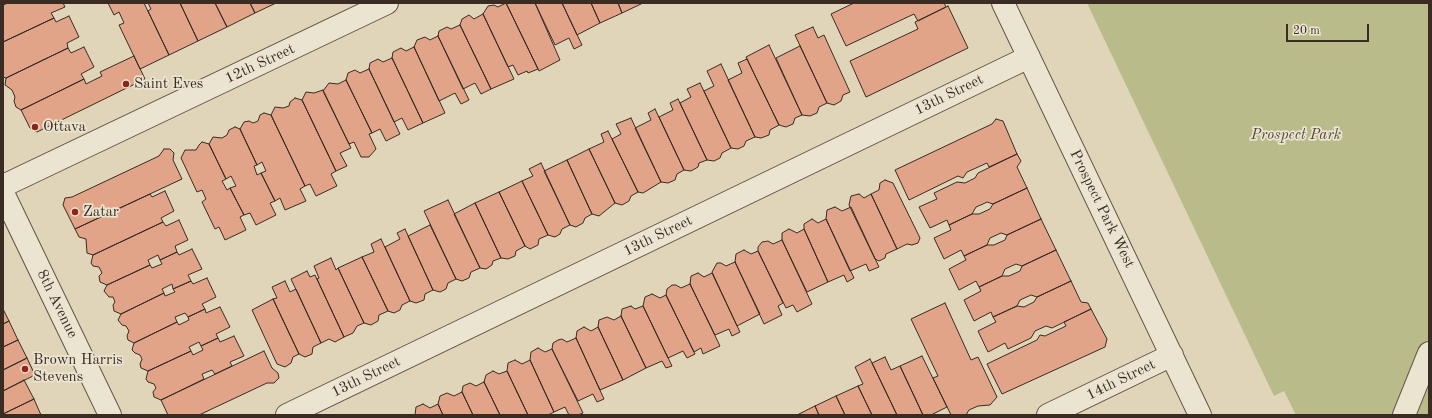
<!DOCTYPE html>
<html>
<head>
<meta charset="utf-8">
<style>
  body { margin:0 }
  #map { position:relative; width:1432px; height:418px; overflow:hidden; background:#e0d5b8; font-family:"Old Standard TT",serif }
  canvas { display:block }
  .frame { position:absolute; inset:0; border:4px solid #3a2b23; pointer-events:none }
  .scale { position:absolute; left:1286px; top:24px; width:83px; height:18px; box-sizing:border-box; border:2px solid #3a2b23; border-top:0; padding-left:5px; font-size:12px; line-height:14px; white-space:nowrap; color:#3a2b23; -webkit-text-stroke:3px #ebe4d1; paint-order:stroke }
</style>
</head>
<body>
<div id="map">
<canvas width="1432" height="418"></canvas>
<div class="frame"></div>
<div class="scale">20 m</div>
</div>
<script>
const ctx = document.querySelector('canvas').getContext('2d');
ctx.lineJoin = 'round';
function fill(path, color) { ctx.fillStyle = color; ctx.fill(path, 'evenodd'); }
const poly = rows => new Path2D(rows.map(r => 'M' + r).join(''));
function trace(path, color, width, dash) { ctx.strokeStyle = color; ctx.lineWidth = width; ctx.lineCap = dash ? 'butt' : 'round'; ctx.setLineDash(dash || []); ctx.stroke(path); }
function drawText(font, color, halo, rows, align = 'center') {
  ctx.font = font + ' "Old Standard TT",serif'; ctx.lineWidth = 3.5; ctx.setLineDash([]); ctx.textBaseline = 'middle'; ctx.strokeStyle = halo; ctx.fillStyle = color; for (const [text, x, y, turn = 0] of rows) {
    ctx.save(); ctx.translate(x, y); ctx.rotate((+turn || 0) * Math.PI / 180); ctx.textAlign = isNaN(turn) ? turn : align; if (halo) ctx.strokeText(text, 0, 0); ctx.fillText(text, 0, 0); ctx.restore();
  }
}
const green = poly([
  [1087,3,1429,3,1429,415,1296,415,1284,391,1274,396]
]);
const building = poly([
  [8,3,63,3,65,7,51,13,54,18,3,42,3,5,8,3],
  [108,3,144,3,169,55,140,69,119,25,124,23,119,12,114,15,108,3],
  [148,3,180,3,198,41,169,55,148,11,151,9,148,3],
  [180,3,215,3,227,27,198,41,180,3],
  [215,3,250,3,255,13,227,27,215,3],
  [250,3,276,3,255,13,250,3],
  [506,3,538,69,528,73,527,71,518,75,513,65,508,67,483,14,488,6,494,5,498,7,506,3],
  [506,3,535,3,560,60,539,71,506,3],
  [535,3,562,3,582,45,574,49,569,38,555,45,535,3],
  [562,3,591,3,600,23,577,35,562,3],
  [591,3,618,3,622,13,600,23,591,3],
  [618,3,643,3,622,13,618,3],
  [854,3,944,3,946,7,918,21,914,14,846,46,831,14,854,3],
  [948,6,968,48,866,97,850,61,918,29,915,22,948,6],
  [483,14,514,79,491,89,460,25,462,19,469,15,474,19,483,14],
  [69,16,79,37,67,43,68,48,6,78,3,77,3,42,54,18,56,22,69,16],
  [460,25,491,89,481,94,475,83,463,89,438,36,439,31,447,27,451,29,460,25],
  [813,27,818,38,824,35,850,92,843,95,841,101,834,105,827,103,795,35,813,27],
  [438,36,469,100,461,104,455,93,439,101,414,47,417,40,425,37,430,40,438,36],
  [769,45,802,115,795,118,793,124,786,127,779,125,746,57,769,45],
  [800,46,827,103,819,107,817,113,810,116,802,115,776,58,800,46],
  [84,47,94,67,81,74,84,79,21,110,16,107,14,101,15,97,12,90,5,85,6,78,68,48,71,53,84,47],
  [414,47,445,113,423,123,392,58,393,52,401,48,406,51,414,47],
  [134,56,145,79,37,132,30,128,21,110,84,79,86,84,102,76,100,72,134,56],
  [392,58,423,123,408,130,402,118,394,122,369,69,370,63,378,59,383,62,392,58],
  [747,59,779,125,770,130,769,135,761,138,755,137,728,80,742,73,738,63,747,59],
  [721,64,755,137,746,141,744,146,738,149,731,148,704,91,714,86,707,71,721,64],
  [369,69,400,134,386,141,380,129,372,133,346,80,348,73,355,70,360,73,369,69],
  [346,80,372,133,369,134,376,149,369,157,361,157,354,142,349,144,323,91,329,83,338,84,346,80],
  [700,83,731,148,722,153,720,158,714,161,707,160,680,103,691,97,687,89,700,83],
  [323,90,351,148,340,153,347,166,336,171,302,100,306,92,314,93,323,90],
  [295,98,302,100,336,171,331,174,337,186,316,196,310,184,305,186,271,115,275,107,283,108,289,106,290,102,295,98],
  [678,99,707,160,699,163,698,167,691,171,684,170,659,117,673,110,670,103,678,99],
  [655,109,684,170,677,174,675,180,668,183,661,182,635,128,651,120,648,113,655,109],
  [264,113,271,115,305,186,300,189,306,201,285,210,280,198,275,201,261,173,266,171,262,162,257,165,240,129,244,122,249,121,253,123,258,121,260,115,264,113],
  [631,118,661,182,643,193,638,192,612,139,621,134,616,124,631,118],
  [996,119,1003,121,1017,154,989,167,987,163,967,172,963,178,958,176,909,200,895,170,992,124,996,119],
  [235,127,240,129,257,165,254,166,257,175,261,173,275,201,270,203,276,215,256,225,250,213,244,215,230,188,236,186,231,176,226,179,209,144,213,137,222,138,227,135,229,130,235,127],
  [608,131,638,192,631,196,629,201,622,205,615,203,589,149,604,142,601,134,608,131],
  [202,142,209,144,226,179,222,181,227,190,230,188,244,215,240,217,246,230,225,240,219,227,215,229,202,202,206,199,202,190,197,192,181,158,185,150,196,150,199,145,202,142],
  [164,149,170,149,174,153,173,160,182,179,75,229,63,205,65,198,72,197,159,156,164,149],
  [589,149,615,203,599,216,592,214,567,160,589,149],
  [1017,154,1021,161,1017,167,1027,188,993,204,987,202,983,204,976,207,972,214,949,225,947,220,930,228,919,207,937,199,934,193,957,182,965,183,975,178,978,173,1017,154],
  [567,160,592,214,585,218,583,223,576,227,570,225,544,171,567,160],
  [541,163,570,225,562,229,560,234,555,237,548,235,522,181,533,176,529,169,541,163],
  [885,180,893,183,920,238,918,243,912,245,907,244,897,249,871,194,879,190,880,183,885,180],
  [522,181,548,235,539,239,538,245,530,249,525,246,499,192,522,181],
  [1027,188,1041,219,1007,235,1001,233,990,238,987,245,964,256,961,250,944,259,934,238,951,230,949,225,972,214,979,214,990,209,993,204,1027,188],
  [165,191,174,211,161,218,163,222,93,255,87,253,86,239,79,237,75,229,150,194,152,197,165,191],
  [499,192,525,246,516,251,515,256,508,259,501,258,475,203,499,192],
  [859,194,864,198,871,194,897,249,886,254,885,258,879,261,875,259,849,205,851,196,859,194],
  [448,200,480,268,471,272,469,278,462,281,456,279,424,211,448,200],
  [475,203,501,258,493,261,492,265,486,269,480,268,454,214,475,203],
  [835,207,842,211,851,207,879,267,869,271,866,264,850,271,826,219,827,210,835,207],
  [812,219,818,223,826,219,854,278,847,282,844,275,828,282,804,229,804,224,812,219],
  [1041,219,1056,250,1022,266,1016,264,1005,269,1002,276,979,287,976,281,959,290,949,269,966,260,964,256,987,245,994,245,1005,240,1007,235,1041,219],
  [179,220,188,240,175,246,177,252,160,260,158,255,148,260,150,265,107,285,100,282,99,276,102,273,99,267,93,266,91,263,93,255,163,222,166,226,179,220],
  [430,225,456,279,448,283,446,289,440,292,433,290,408,236,430,225],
  [405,229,433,290,425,294,424,300,416,303,410,301,385,247,400,239,397,233,405,229],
  [789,229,797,233,804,229,828,282,807,292,782,240,782,233,789,229],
  [381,239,410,301,402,305,400,310,394,313,388,311,362,257,374,252,371,244,381,239],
  [782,240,812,304,797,312,793,305,786,308,758,251,758,247,762,242,768,241,773,244,782,240],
  [192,249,202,269,188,275,191,281,173,289,172,284,162,289,164,293,121,314,114,311,113,305,115,302,113,297,109,297,104,291,107,285,150,265,152,268,162,264,160,260,177,252,179,255,192,249],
  [744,250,751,254,758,251,783,303,778,306,782,315,764,324,735,262,736,254,744,250],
  [1056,250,1071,281,1037,297,1031,295,1020,300,1017,306,993,317,991,312,974,321,964,300,981,291,979,287,1002,276,1009,276,1020,271,1022,266,1056,250],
  [362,257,388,311,379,315,378,321,371,325,364,323,338,268,362,257],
  [331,258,336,270,338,268,364,323,357,326,353,333,344,337,317,279,319,278,314,266,331,258],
  [735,262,760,314,737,326,712,272,717,263,721,263,726,266,735,262],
  [307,271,310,277,315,275,344,337,335,342,329,339,321,343,291,279,307,271],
  [698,273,704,277,712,273,740,332,732,336,729,329,715,335,690,284,691,276,698,273],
  [207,278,216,297,202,304,205,309,188,317,185,313,175,317,177,322,134,343,128,340,127,336,129,331,126,326,122,325,118,320,121,314,164,293,165,296,175,292,173,289,191,281,193,284,207,278],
  [285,281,290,292,296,289,321,343,313,347,312,354,305,357,299,354,273,299,277,298,272,287,285,281],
  [1071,281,1081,302,1088,303,1091,309,1052,328,1046,326,1035,331,1031,338,1008,349,1005,343,988,352,978,331,996,322,993,317,1017,306,1024,307,1034,302,1037,297,1071,281],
  [690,284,720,346,703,354,701,348,694,352,666,295,667,289,672,285,676,285,681,288,690,284],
  [652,294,660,298,666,295,695,354,687,358,683,351,668,358,643,306,645,297,652,294],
  [273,299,299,354,293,357,291,363,285,367,277,364,252,310,273,299],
  [945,303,971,360,978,357,997,397,990,405,978,406,969,410,966,415,951,415,933,378,938,376,911,319,945,303],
  [631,306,635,309,643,306,672,366,666,368,662,361,646,368,621,316,622,309,631,306],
  [220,307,230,327,216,334,218,338,201,346,199,342,189,347,191,351,148,371,141,368,140,364,142,359,140,355,135,353,132,350,134,343,177,322,179,325,189,320,188,317,205,309,206,313,220,307],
  [3,309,9,321,3,324,3,309],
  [1091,309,1107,339,1105,347,1002,394,987,364,1037,340,1040,335,1045,336,1066,326,1064,322,1091,309],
  [621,316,646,368,623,380,598,327,599,320,607,317,614,320,621,316],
  [9,321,18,340,3,347,3,324,9,321],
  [584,327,591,331,598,327,623,380,600,390,576,338,577,331,584,327],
  [234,336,244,356,230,362,232,366,215,374,212,370,202,374,204,379,161,400,154,397,153,392,156,388,154,384,148,382,146,379,148,371,191,351,193,355,203,350,201,346,218,338,220,342,234,336],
  [576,338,604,399,597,402,593,394,578,401,552,349,553,343,558,340,562,339,567,342,576,338],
  [18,340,27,358,3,370,3,347,18,340],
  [538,348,545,352,552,349,583,413,578,415,569,415,565,407,554,412,530,360,531,352,538,348],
  [264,351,272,368,278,373,279,378,274,383,267,383,199,415,168,415,161,400,264,351],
  [922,356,947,407,931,415,923,415,900,366,922,356],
  [885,357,891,370,900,366,923,415,897,415,872,363,885,357],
  [27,358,35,375,3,391,3,370,27,358],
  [870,359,872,363,897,415,872,415,858,386,863,384,855,367,870,359],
  [515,360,522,364,530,360,554,412,548,415,528,415,507,371,508,363,515,360],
  [493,371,499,374,507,371,528,415,500,415,484,382,486,375,493,371],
  [24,380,34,399,3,414,3,391,24,380],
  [484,382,500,415,473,415,462,392,463,386,470,383,476,386,484,382],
  [858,386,872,415,845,415,836,396,858,386],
  [462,392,473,415,443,415,438,404,440,396,447,393,454,396,462,392],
  [836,396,845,415,819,415,815,406,836,396],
  [34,399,41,415,3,415,3,414,34,399],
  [423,404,430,408,438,404,443,415,415,415,416,407,423,404],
  [815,406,819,415,797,415,815,406]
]);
const minor = poly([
  [1003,3,1200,415],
  [3,186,387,3],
  [3,193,110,415],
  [287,415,1029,57],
  [1048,415,1172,355],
  [1404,415,1429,353]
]);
const markers = [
  [126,84,4,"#8f2418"],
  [35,127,4,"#8f2418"],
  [75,212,4,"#8f2418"],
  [25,369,4,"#8f2418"]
];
const streetNames = [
  ["12th Street",260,64,-25],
  ["13th Street",949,95,-26],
  ["Prospect Park West",1102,209,64],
  ["13th Street",658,236,-26],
  ["8th Avenue",57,304,64],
  ["13th Street",366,377,-26],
  ["14th Street",1121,380,-26]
];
const poiNames = [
  ["Saint Eves",134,84],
  ["Ottava",43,127],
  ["Zatar",83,212],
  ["Brown Harris",33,360],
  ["Stevens",33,377]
];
const parkNames = [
  ["Prospect Park",1296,135]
];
fill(green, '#b9bb8a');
fill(building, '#e1a488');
trace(building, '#3a2b23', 1);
trace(minor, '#645648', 24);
trace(minor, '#ebe4d1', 22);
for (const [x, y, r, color] of markers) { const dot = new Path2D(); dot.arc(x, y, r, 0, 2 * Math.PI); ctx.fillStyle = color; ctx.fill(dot); trace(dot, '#ebe4d1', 1.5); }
drawText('15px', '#3a2b23', '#ebe4d1', streetNames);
drawText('15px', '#3a2b23', '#ebe4d1', poiNames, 'left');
drawText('italic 15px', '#534838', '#ebe4d1', parkNames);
</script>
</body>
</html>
